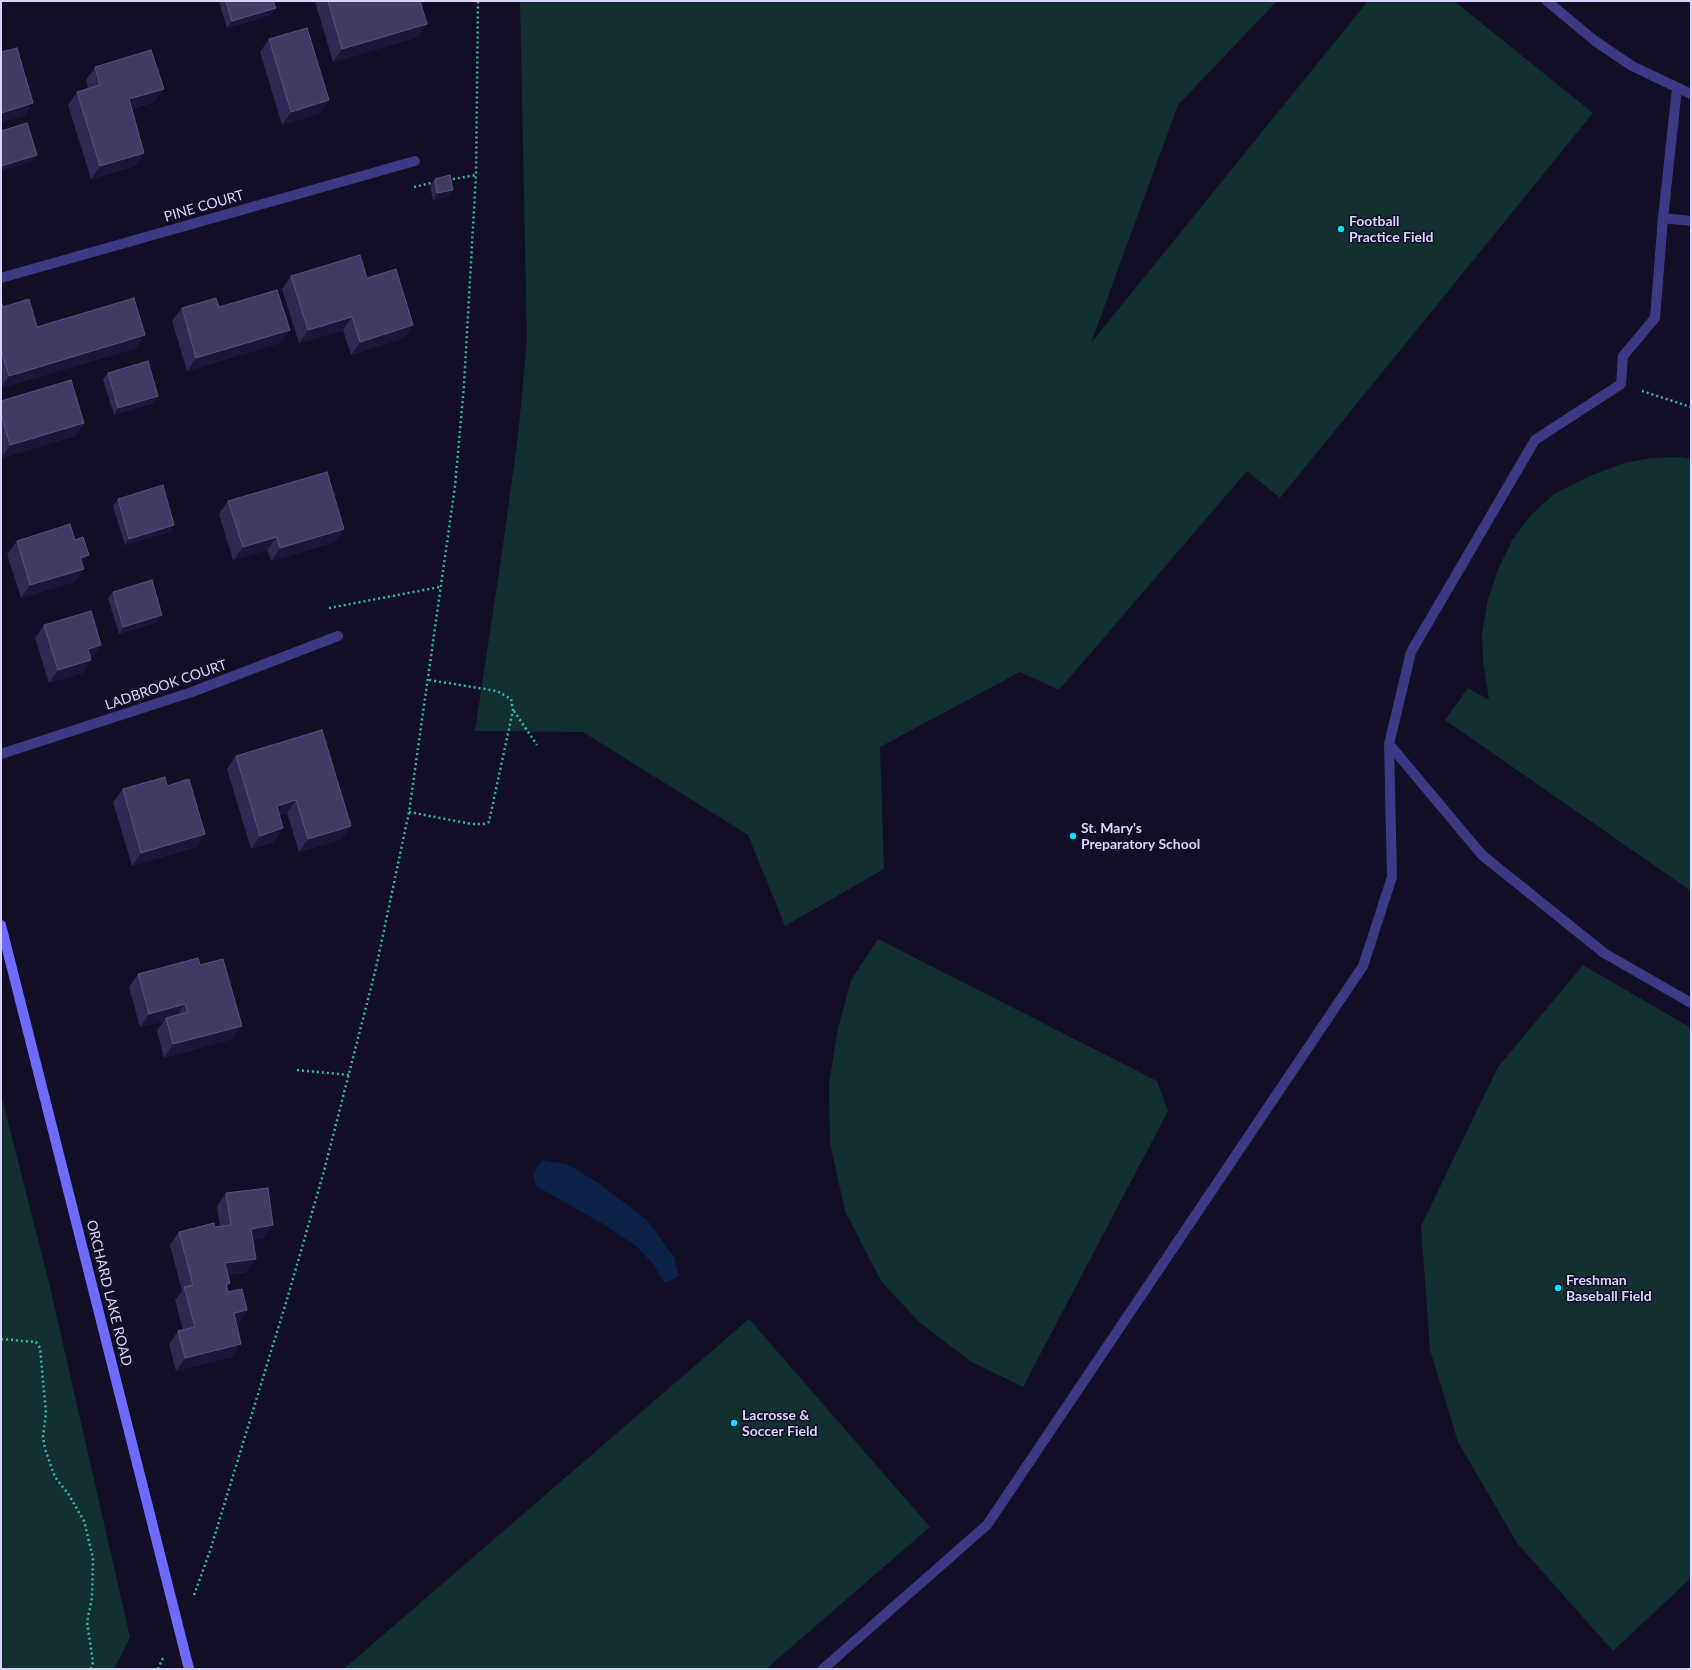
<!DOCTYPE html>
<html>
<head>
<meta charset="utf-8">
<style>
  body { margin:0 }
  #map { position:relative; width:1692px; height:1670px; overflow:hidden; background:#130f26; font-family:Lato,sans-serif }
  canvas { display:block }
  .frame { position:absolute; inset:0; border:2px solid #d9d4ff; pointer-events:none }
</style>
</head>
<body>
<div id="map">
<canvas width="1692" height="1670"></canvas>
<div class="frame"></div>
</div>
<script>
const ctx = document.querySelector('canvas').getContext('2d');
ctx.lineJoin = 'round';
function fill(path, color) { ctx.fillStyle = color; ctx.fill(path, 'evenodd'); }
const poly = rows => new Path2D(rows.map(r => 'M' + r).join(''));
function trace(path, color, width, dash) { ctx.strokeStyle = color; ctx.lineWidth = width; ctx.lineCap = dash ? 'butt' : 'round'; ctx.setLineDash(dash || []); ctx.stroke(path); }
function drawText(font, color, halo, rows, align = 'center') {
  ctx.font = font + ' Lato,sans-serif'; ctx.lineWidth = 3; ctx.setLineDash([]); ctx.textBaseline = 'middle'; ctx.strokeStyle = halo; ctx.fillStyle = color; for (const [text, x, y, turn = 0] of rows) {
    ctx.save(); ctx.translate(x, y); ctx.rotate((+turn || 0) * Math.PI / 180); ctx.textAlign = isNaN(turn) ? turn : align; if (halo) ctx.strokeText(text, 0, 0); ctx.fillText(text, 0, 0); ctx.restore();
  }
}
const green = poly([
  [520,1,1277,1,1178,105,1091,343,1368,1,1454,1,1593,113,1280,498,1247,471,1059,690,1020,672,880,747,884,869,785,926,748,835,583,732,475,731,502,552,518,436,527,341],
  [1679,457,1691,459,1691,891,1445,720,1468,688,1489,700,1483,661,1482,633,1488,599,1499,567,1513,539,1531,515,1554,494,1590,476,1624,463,1652,458],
  [878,939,1157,1081,1168,1111,1023,1387,970,1361,919,1322,881,1281,845,1211,830,1143,829,1085,837,1033,851,980],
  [1583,965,1691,1028,1691,1578,1613,1651,1517,1543,1458,1442,1430,1350,1421,1226,1498,1067],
  [1,1094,50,1287,130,1637,114,1669,1,1669],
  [749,1319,930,1527,766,1669,347,1669,346,1667]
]);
const water = poly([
  [542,1160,567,1164,600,1184,647,1220,674,1257,679,1276,665,1283,652,1263,636,1246,603,1224,536,1186,533,1174]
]);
const path = poly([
  [448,180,476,175],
  [414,187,435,182],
  [1642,391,1691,407],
  [329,608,440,587],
  [514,711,537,745],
  [409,812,472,824,483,824,489,822,513,710,511,699,497,691,429,680],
  [297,1070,349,1075],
  [1,1339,36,1342,40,1348,46,1413,43,1437,45,1449,55,1477,69,1495,84,1521,93,1558,92,1598,87,1622,93,1662,91,1669],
  [194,1595,210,1551,288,1296,324,1171,376,968,409,812,455,486,464,385,476,175,478,1],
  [158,1669,163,1658]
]);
const service = poly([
  [1547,1,1595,41,1632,66,1691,94],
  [1663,218,1677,88],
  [1389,744,1482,855,1604,953,1691,1003],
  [823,1669,987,1525,1363,966,1392,877,1389,744,1411,652,1535,440,1621,384,1623,356,1655,318,1663,218,1691,221]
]);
const minor = poly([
  [1,278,415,161],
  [1,754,192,692,338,636]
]);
const secondary = poly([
  [1,925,189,1669]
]);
const wall = poly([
  [219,1,273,1,276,8,271,15,227,28],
  [315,1,420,1,418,37,333,62],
  [269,39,320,113,282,125,260,52],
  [95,67,154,102,132,109,144,153,135,166,91,179,68,105,77,92,88,88,86,80],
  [435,179,453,190,448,196,433,200,430,186],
  [291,276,367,278,404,338,351,355,343,330,299,343,282,289],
  [1,301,3,307,37,327,145,335,136,348,1,388],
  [219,307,290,330,280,343,187,371,172,321,182,308],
  [108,373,158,396,153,403,114,415,103,379],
  [1,401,84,423,75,436,1,458],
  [118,499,174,525,170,532,125,545,113,506],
  [228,501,344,529,335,542,271,561,267,550,233,560,219,514],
  [17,541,82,564,84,569,74,582,21,598,7,554],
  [113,592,162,615,157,622,119,634,108,598],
  [44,625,92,658,90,659,91,660,82,673,49,683,35,638],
  [322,730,342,839,299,852,287,813,280,815,274,842,251,849,227,769,236,756],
  [167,786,205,834,196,847,132,866,113,802,123,789],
  [200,965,232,1039,164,1058,157,1031,164,1021,140,1027,129,987,138,974],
  [226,1193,264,1238,253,1240,246,1272,227,1275,230,1283,227,1287,228,1292,247,1310,238,1323,236,1323,232,1357,176,1371,169,1344,178,1331,183,1330,175,1300,182,1291,170,1245,179,1232,220,1227,217,1206]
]);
const shadedWall = poly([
  [276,8,271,15,227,28,232,21],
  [427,24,418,37,333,62,342,49],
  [164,89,154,102,120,112,129,99],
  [329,100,320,113,282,125,291,112],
  [33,103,24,116,1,123,1,113],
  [144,153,135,166,91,179,100,166],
  [37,155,32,162,1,171,1,166],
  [453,190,448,196,433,200,437,193],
  [352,317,343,330,299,343,308,330],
  [413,325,404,338,351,355,360,342],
  [290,330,280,343,187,371,196,358],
  [145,335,136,348,1,388,1,387,9,376],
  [158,396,153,403,114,415,118,408],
  [84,423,75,436,1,458,10,445],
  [174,525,170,532,125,545,129,539],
  [344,529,335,542,271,561,280,548],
  [277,537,267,550,233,560,243,547],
  [89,555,80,568,80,558],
  [84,569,74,582,21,598,30,585],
  [162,615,157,622,119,634,123,627],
  [101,645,92,658,79,662,88,649],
  [91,660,82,673,49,683,58,670],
  [296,800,287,813,268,819,277,806],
  [351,826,342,839,299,852,308,839],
  [283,828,274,842,251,849,260,836],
  [205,834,196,847,132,866,141,853],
  [185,1004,176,1017,166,1018,164,1021,140,1027,149,1014],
  [242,1026,232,1039,164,1058,173,1044],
  [273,1225,264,1238,242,1242,251,1229],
  [256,1259,246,1272,215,1276,225,1263],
  [247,1310,238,1323,224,1326,234,1313],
  [241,1344,232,1357,176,1371,185,1358]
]);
const building = poly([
  [226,1,273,1,276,8,232,21,226,1],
  [328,1,420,1,427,24,342,49,328,1],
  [307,28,329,100,291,112,269,39,307,28],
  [17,48,33,103,1,113,1,52,17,48],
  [151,50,164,89,129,99,144,153,100,166,77,92,100,85,95,67,151,50],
  [27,123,37,155,1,166,1,131,27,123],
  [450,175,453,190,437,193,435,179,450,175],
  [360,255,367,278,396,269,413,325,360,342,352,317,308,330,291,276,360,255],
  [277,290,290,330,196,358,182,308,216,298,219,307,277,290],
  [134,298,145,335,9,376,1,350,1,301,3,307,29,299,37,327,134,298],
  [148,361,158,396,118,408,108,373,148,361],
  [71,380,84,423,10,445,1,414,1,401,71,380],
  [327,472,344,529,280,548,277,537,243,547,228,501,327,472],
  [163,485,174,525,129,539,118,499,163,485],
  [70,524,75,540,83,537,89,555,80,558,84,569,30,585,17,541,70,524],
  [152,580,162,615,123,627,113,592,152,580],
  [91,611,101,645,88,649,91,660,58,670,44,625,91,611],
  [322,730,351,826,308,839,296,800,277,806,283,828,260,836,236,756,322,730],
  [165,777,167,786,189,779,205,834,141,853,123,789,165,777],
  [198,958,200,965,223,959,242,1026,173,1044,166,1018,188,1012,185,1004,149,1014,138,974,198,958],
  [268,1188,273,1225,251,1229,256,1259,225,1263,230,1283,226,1284,228,1292,242,1289,247,1310,234,1313,241,1344,185,1358,178,1331,195,1327,184,1287,193,1285,179,1232,214,1223,215,1227,231,1225,226,1193,268,1188]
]);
const markers = [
  [1341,229,4,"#00e5ff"],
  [1073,836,4,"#00e5ff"],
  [1558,1288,4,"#00e5ff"],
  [734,1423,4,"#00e5ff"]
];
const streetNames = [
  ["PINE COURT",204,206,-16],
  ["LADBROOK COURT",166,685,-19],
  ["ORCHARD LAKE ROAD",109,1293,76]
];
const poiNames = [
  ["Football",1349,221],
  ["Practice Field",1349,237],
  ["St. Mary's",1081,828],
  ["Preparatory School",1081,844],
  ["Freshman",1566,1280],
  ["Baseball Field",1566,1296],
  ["Lacrosse &",742,1415],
  ["Soccer Field",742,1431]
];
fill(green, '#12302f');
fill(water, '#0c2248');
trace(path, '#2fb8b0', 2.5, [2, 3]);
trace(service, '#3d3a85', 10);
trace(minor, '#3d3a85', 10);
trace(secondary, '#6f6bff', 10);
fill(wall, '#312854');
fill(shadedWall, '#1d163a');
fill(building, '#433a66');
trace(building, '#5a527e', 1);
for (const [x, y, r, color] of markers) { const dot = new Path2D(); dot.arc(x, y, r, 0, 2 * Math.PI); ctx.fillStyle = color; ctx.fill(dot); trace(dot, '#130f26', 1.5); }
drawText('14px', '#d9d4ff', '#130f26', streetNames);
drawText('bold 14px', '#d9d4ff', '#130f26', poiNames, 'left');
</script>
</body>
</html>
